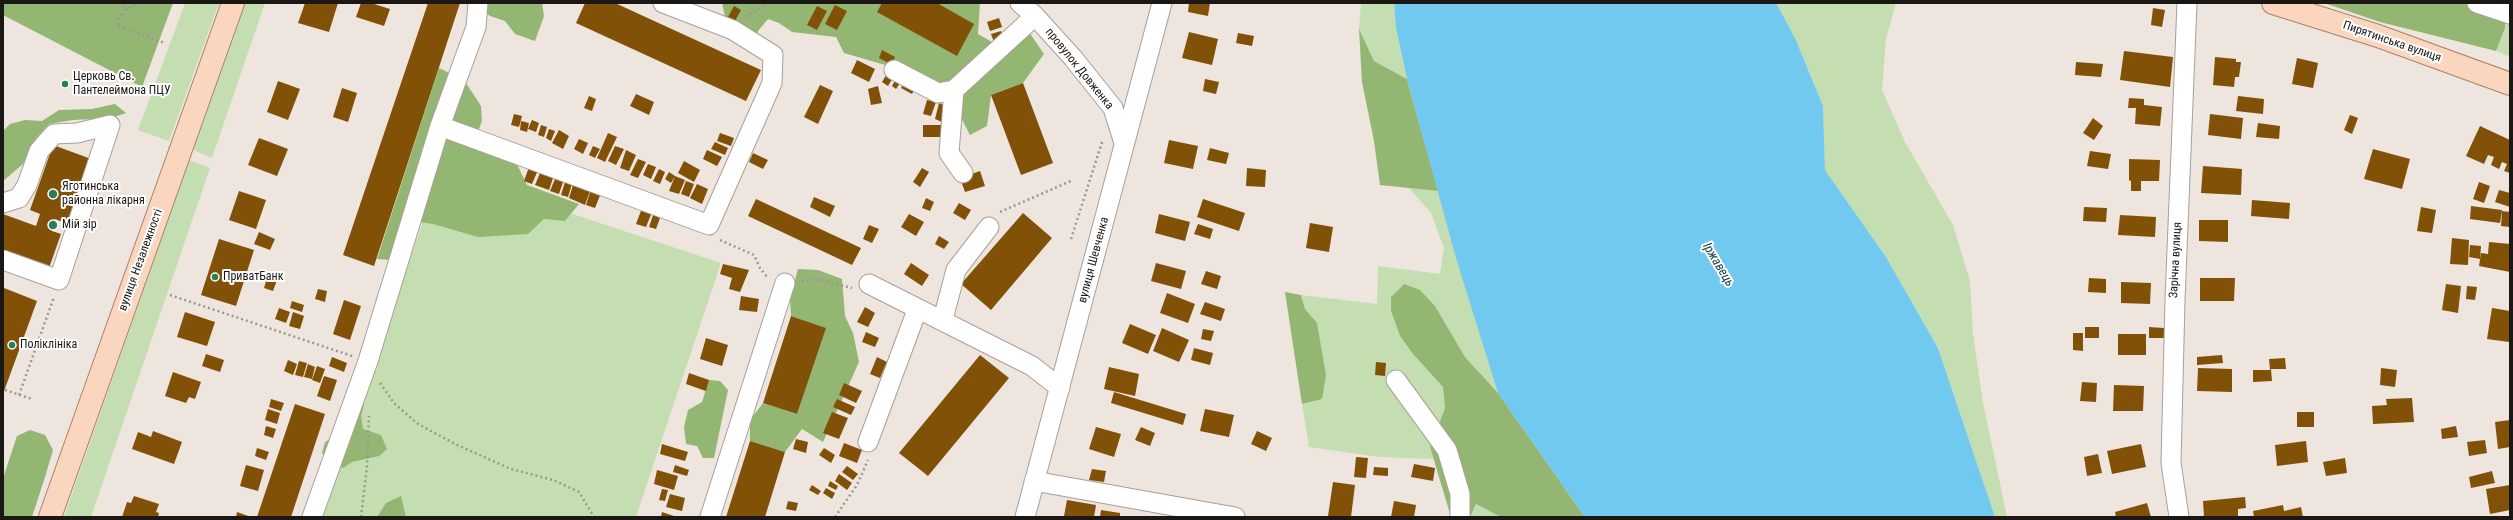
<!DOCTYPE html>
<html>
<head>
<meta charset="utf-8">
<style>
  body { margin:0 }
  #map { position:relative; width:2513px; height:520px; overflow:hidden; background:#eee5de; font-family:"Roboto Condensed",sans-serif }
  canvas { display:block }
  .frame { position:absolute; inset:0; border:4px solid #1a1715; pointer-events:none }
</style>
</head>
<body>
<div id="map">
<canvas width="2513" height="520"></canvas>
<div class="frame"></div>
</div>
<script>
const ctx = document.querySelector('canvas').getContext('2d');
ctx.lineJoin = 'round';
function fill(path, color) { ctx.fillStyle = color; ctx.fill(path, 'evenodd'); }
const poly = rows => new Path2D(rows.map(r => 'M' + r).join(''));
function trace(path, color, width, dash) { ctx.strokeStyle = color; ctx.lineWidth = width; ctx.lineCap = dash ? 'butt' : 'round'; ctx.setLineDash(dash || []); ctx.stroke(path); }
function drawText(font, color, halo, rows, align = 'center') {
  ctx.font = font + ' "Roboto Condensed",sans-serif'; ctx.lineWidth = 4; ctx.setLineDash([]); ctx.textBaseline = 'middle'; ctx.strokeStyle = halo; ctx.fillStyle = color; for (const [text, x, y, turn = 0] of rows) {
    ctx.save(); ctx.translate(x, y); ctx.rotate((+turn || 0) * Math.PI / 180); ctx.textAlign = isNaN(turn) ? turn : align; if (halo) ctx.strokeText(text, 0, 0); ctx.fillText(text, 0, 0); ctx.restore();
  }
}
const green = poly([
  [185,3,219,3,169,141,138,130],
  [245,3,265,3,212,158,193,150],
  [1361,3,1394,3,1396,28,1407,79,1374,61,1359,29],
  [1776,3,1896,3,1886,39,1882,90,1905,142,1953,225,1970,281,1973,334,1983,403,2007,517,1995,517,1938,348,1886,257,1825,170,1823,106,1795,38],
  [2506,3,2510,3,2510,57,2496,51,2505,28],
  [189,160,210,168,91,517,64,517],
  [442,168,497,189,721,263,636,517,318,517],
  [1409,188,1438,191,1498,393,1465,357,1435,306,1404,284,1391,297,1391,311,1400,336,1413,354,1443,387,1445,408,1430,447,1433,459,1380,457,1309,447,1302,404,1322,399,1317,323,1305,309,1301,295,1377,304,1378,266,1440,274,1444,248,1431,213],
  [1476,504,1498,514,1501,517,1470,517]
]);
const forest = poly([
  [3,3,173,3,142,87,3,15],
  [473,3,542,3,544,16,535,41,515,34,505,21,490,16],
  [722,3,980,3,978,34,992,42,1016,25,1031,35,1044,54,1023,83,991,95,987,126,970,135,955,106,899,69,844,53,836,37,792,32,779,23,768,19,758,31,751,51,730,40],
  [2324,3,2506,3,2505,28,2496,51,2380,22],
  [1359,29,1374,61,1407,79,1438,191,1380,185,1374,141,1362,82],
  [439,68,464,80,481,106,482,121,472,147,516,162,527,185,579,204,565,221,544,219,528,234,478,237,433,224,406,220,391,260,377,259],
  [115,104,126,113,111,118,73,120,49,124,36,138,23,164,3,181,3,131,10,124,25,120,42,121,59,110,92,109],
  [798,269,818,270,842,279,845,316,853,333,859,362,823,442,802,429,785,452,750,441,750,420,763,403,797,414,825,328,791,316,790,298],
  [1404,284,1420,290,1435,306,1465,357,1498,393,1585,517,1501,517,1476,504,1470,517,1451,517,1430,447,1445,408,1443,387,1413,354,1400,336,1391,311,1391,297],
  [1285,292,1301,295,1305,309,1317,323,1326,375,1322,399,1302,404],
  [709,380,720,381,728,390,714,458,703,458,697,446,686,444,684,427,688,410,702,402],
  [353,389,364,405,361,416,363,429,381,435,387,449,379,456,352,462,343,468,327,460,322,453,325,442,333,437],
  [30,430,45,435,53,450,45,477,32,517,3,517,3,479,8,463,17,436],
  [401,496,406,517,377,517,386,503]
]);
const water = poly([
  [1394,3,1776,3,1795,38,1823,106,1825,170,1886,257,1938,348,1995,517,1585,517,1498,393,1456,258,1407,79,1396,28]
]);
const building = poly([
  [305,3,338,3,329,32,298,23],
  [361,3,371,3,390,9,384,26,356,17],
  [428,3,460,3,374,266,343,255],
  [585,3,615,3,761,70,746,101,576,23],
  [882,3,937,3,974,24,957,56,877,12],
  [1189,3,1210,3,1208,16,1188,12],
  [835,5,847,11,837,30,825,24],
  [734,6,741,10,735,21,728,17],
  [817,6,827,11,817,30,807,25],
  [2153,8,2165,10,2162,27,2151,25],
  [999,18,1002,27,990,31,987,22],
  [1001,31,1004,39,994,42,991,34],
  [1189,32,1218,39,1212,65,1182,58],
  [1238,33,1254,36,1252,46,1236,43],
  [882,50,895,57,892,65,879,58],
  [2124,51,2173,57,2170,87,2120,80],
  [2215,57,2236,59,2236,62,2241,62,2239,77,2235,77,2234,87,2213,85],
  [2297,58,2318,63,2313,88,2292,84],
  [857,60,875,69,869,82,851,73],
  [2076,62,2103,64,2101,77,2075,75],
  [888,72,894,76,888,86,882,82],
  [897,77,902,80,896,89,892,86],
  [1205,79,1219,82,1216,94,1203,91],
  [278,81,300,89,288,120,267,112],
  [905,81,916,87,912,94,901,88],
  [1023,83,1053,163,1021,175,991,95],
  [820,85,833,91,818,124,804,117],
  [878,86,882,103,871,105,868,89],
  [342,88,357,93,348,122,333,117],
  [636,94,654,102,649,115,630,106],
  [589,96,596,99,592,111,584,108],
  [2238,96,2264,99,2263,114,2236,111],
  [2129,98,2144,99,2144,105,2162,107,2160,126,2135,124,2136,108,2128,108],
  [927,100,936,102,931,116,923,114],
  [939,103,947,106,942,122,935,119],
  [514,114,522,116,519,127,511,125],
  [2210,114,2243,118,2241,139,2208,135],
  [2350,115,2358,118,2352,134,2344,130],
  [2093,118,2103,126,2094,140,2083,133],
  [532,120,539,123,536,132,528,129],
  [521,121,529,123,527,132,520,130],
  [2258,123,2280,126,2279,139,2256,137],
  [541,125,547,127,544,137,538,135],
  [923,125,942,125,943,137,923,137],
  [2480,126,2510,140,2510,173,2504,171,2507,164,2502,162,2499,169,2491,165,2494,157,2488,155,2484,164,2466,156],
  [549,129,555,131,551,141,546,138],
  [559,130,569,136,563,149,552,143],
  [608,133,617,137,605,162,597,158],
  [720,133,734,138,731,146,717,141],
  [259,138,288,149,277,176,248,165],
  [579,139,588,143,583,154,574,149],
  [1169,140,1198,146,1193,169,1164,163],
  [715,142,728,148,725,155,711,149],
  [53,145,94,160,70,225,55,219,52,231,61,234,49,268,3,251,3,214,36,226,40,214,30,210],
  [593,146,600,149,595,158,589,155],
  [615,146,624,149,616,165,608,161],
  [1210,148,1229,153,1226,164,1207,160],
  [2373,149,2410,159,2402,189,2364,179],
  [626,150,636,155,629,171,620,168],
  [707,150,722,157,717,166,703,159],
  [2090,151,2111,154,2108,169,2087,166],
  [753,153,768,160,763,169,749,162],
  [638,159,646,162,638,178,630,175],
  [2129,159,2160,160,2159,181,2141,181,2141,191,2131,191,2131,181,2129,180],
  [684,161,700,170,694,182,678,173],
  [648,164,656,167,651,179,643,175],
  [2203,166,2242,169,2241,195,2201,193],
  [529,167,538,170,532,184,524,181],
  [922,168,929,172,920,187,913,182],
  [1247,168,1266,170,1265,187,1246,186],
  [659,169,665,172,660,184,653,181],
  [980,171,985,186,965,192,960,178],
  [669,172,675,176,671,183,665,179],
  [540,173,553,178,549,190,535,185],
  [675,176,685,180,679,194,669,191],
  [555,179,563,182,559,194,550,191],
  [686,181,694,184,689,197,681,194],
  [565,182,572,184,568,197,561,195],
  [2479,182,2490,186,2484,203,2473,199],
  [697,184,708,189,702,204,690,198],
  [573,185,590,191,585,205,569,198],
  [591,189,601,193,595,208,586,205],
  [2499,190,2510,193,2510,207,2495,202],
  [239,191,266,200,256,229,229,220],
  [814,197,835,206,830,217,810,207],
  [926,198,934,202,930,211,922,208],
  [756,199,861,248,852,265,748,216],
  [1203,199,1245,213,1239,231,1197,217],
  [2252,200,2290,203,2289,219,2251,216],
  [959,203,971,210,965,220,953,213],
  [2471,206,2502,210,2500,223,2470,219],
  [2084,207,2107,208,2106,222,2083,221],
  [2421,207,2436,210,2432,233,2417,231],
  [642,208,652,212,646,227,636,224],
  [2502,211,2510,212,2510,227,2501,226],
  [1023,213,1052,238,991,310,961,284],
  [909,214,924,222,916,236,901,227],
  [1159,214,1190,222,1185,241,1155,233],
  [653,215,660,218,656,229,649,227],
  [2120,215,2156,217,2155,237,2118,235],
  [2199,220,2228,220,2228,242,2199,241],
  [1310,223,1333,227,1329,252,1306,248],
  [1198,224,1213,229,1210,239,1194,234],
  [869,225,879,229,872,243,863,239],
  [259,232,275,239,270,250,254,244],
  [939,236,949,242,944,249,935,244],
  [2452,238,2469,240,2468,265,2450,264],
  [219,239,254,250,236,306,201,295],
  [2489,242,2510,244,2510,272,2479,266,2481,253,2488,254],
  [2470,245,2481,246,2480,259,2469,257],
  [911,263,929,275,922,286,904,274],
  [1156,263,1186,271,1181,289,1151,281],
  [723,264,749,270,740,292,729,289,732,278,720,274],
  [1206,271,1221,276,1217,289,1201,284],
  [267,278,277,280,273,291,264,288],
  [2089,278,2106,279,2106,293,2088,292],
  [2200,278,2235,278,2234,301,2200,301],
  [2121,282,2151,283,2150,304,2121,303],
  [2446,284,2461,286,2458,313,2442,310],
  [2467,286,2477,287,2475,300,2466,299],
  [4,288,37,301,3,394,3,292],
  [318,289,327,291,325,302,315,299],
  [1167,293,1195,304,1188,323,1160,313],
  [741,296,759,299,757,312,739,310],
  [344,300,361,306,350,340,333,334],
  [292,301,304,305,302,312,290,308],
  [1205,302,1225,309,1221,321,1200,314],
  [865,307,875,313,868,327,857,322],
  [279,308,290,312,286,323,275,319],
  [2492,308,2510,311,2509,342,2487,339],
  [185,312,215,322,207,346,177,337],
  [293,312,304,316,300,329,289,326],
  [791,316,826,328,797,414,763,403],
  [1130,324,1156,335,1148,354,1122,343],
  [2085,327,2099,327,2099,338,2085,338],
  [2149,327,2164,328,2164,338,2149,338],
  [1162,328,1189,340,1179,362,1153,351],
  [1203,329,1214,331,1211,341,1201,339],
  [866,332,879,338,875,347,862,342],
  [2073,333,2083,333,2083,351,2073,350],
  [2118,334,2146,334,2146,355,2118,355],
  [706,338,728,345,722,366,700,359],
  [1194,348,1213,353,1210,365,1191,360],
  [206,354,224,360,220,372,202,366],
  [980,355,1009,378,928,476,899,453],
  [2222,355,2223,363,2197,365,2197,357],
  [332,357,347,363,344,372,329,366],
  [877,357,887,362,880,378,870,374],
  [2285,358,2286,369,2271,369,2272,381,2253,382,2253,370,2270,370,2269,359],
  [288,360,297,364,293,375,284,371],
  [299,361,307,363,303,377,295,375],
  [1376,362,1386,363,1385,376,1375,375],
  [308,364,315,367,312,379,304,377],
  [317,366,325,369,320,383,312,380],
  [1109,367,1139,374,1135,396,1104,389],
  [2198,368,2232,369,2232,392,2197,391],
  [2381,368,2397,370,2395,387,2380,385],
  [173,372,201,382,195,399,189,397,186,403,165,396],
  [689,373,709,380,706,391,686,384],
  [324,376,337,380,330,401,317,396],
  [2082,382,2097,383,2096,402,2080,401],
  [844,383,862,391,856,403,839,395],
  [2114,385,2144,386,2143,411,2113,411],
  [1114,392,1186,414,1183,425,1111,403],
  [2412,398,2414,422,2373,424,2372,406,2387,405,2386,399],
  [271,399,284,403,281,411,269,407],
  [837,399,855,407,851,415,833,407],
  [295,404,325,414,291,517,257,517],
  [268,409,280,413,277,424,265,420],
  [1205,409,1234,415,1229,437,1200,431],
  [832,412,848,418,839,439,823,433],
  [2297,412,2314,412,2314,427,2297,427],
  [2510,420,2510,447,2498,449,2495,422],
  [266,426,276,429,273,438,264,435],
  [2456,426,2458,437,2442,439,2441,429],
  [1096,427,1121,434,1114,457,1089,449],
  [1141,427,1155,433,1150,446,1135,440],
  [153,431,182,442,174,464,132,449,138,432,151,437],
  [1257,431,1272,438,1266,451,1251,444],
  [796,439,808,442,806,453,793,449],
  [2485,440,2487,453,2469,456,2467,442],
  [750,441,785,452,765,517,726,517],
  [2306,441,2308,462,2277,466,2275,445],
  [844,443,862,450,857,463,839,456],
  [662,444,688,452,685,461,660,454],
  [2141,444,2146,467,2112,474,2107,451],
  [257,448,269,452,266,460,255,456],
  [824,448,835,455,831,463,819,455],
  [2098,454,2102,473,2087,476,2084,457],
  [1356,457,1368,458,1366,478,1354,477],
  [2345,458,2347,473,2326,476,2323,462],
  [1414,464,1435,468,1433,481,1411,477],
  [246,465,264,470,258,491,240,486],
  [675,465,689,470,687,476,673,472],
  [847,466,858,474,853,480,842,472],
  [1374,467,1388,468,1388,476,1373,475],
  [1092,469,1106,471,1104,482,1089,480],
  [657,470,678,476,674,490,654,484],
  [2492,471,2495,483,2471,488,2469,477],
  [839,474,852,483,847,490,835,481],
  [830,481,838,486,836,490,828,486],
  [1333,482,1355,485,1351,517,1328,516],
  [812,485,821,491,818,495,809,490],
  [2510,485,2510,510,2490,514,2486,489],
  [826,488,835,493,832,499,823,493],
  [662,489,668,490,665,501,659,500],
  [670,494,685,498,682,511,666,507],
  [134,496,159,504,156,512,159,513,158,517,122,517,127,502,131,503],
  [2245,497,2246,508,2238,509,2238,517,2204,517,2203,501],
  [1067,500,1096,505,1094,517,1064,516],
  [788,501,798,503,796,511,786,509],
  [1394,501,1416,505,1414,517,1391,517],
  [2147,503,2151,517,2116,517,2115,512],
  [2283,505,2284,511,2301,507,2303,517,2254,517,2253,511],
  [1101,510,1120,513,1120,517,1100,517],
  [237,512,251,517,236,517],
  [662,512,677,517,661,517]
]);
const path = poly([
  [118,3,128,10,138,3],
  [124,9,117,26,165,43],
  [746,17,767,3],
  [1000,212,1071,181],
  [1071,239,1103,139],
  [720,240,754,255,760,268,768,278],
  [802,281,817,279,852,288],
  [170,295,352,356],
  [380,383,394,403,418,424,457,445,511,469,553,480,579,492,594,517],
  [5,390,32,399],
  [19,395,54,297],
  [361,517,367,466,369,416],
  [835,517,857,485,868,460]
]);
const minor = poly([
  [1020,3,1035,16,1073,58,1113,108,1124,143],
  [2477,3,2510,14],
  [894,70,938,93,954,90],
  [440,126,709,225,772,83,773,55,733,30,663,3],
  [963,173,949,153,954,90,1035,16],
  [3,203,19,198,27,185,39,151,54,134,77,133,110,125,59,280,3,260],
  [869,284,1032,366,1060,388],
  [943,319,956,270,989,227],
  [1396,380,1447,450,1460,494,1460,517],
  [868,442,917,310],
  [1034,481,1235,517],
  [312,517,368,361,440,126,476,27,478,3],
  [710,517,785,283],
  [1025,517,1162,3],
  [2179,517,2171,463,2175,300,2187,3]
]);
const major = poly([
  [2273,3,2378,36,2510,84],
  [50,517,233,3]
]);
const markers = [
  [65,84,4,"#268056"],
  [53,194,5,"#268056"],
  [53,225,5,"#268056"],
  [215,277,4,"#268056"],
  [12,345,4,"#268056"]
];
const streetNames = [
  ["Пирятинська вулиця",2392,42,19],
  ["провулок Довженка",1079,69,51],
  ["вулиця Незалежності",141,260,-70],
  ["вулиця Шевченка",1094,260,-75],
  ["Зарічна вулиця",2176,260,-87]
];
const poiNames = [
  ["Церковь Св.",73,77],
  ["Пантелеймона ПЦУ",73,91],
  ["Яготинська",62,187],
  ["районна лікарня",62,201],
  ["Мій зір",62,225],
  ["ПриватБанк",223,277],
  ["Поліклініка",20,345]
];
const waterNames = [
  ["Іржавець",1718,265,59]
];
fill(green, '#c5deb1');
fill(forest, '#93b672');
fill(water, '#71c9ef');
fill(building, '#815108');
trace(minor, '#a89f99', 21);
trace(major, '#aa8268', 24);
trace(path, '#9d9791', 2.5, [2, 3]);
trace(minor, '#fff', 19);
trace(major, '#fbd6bf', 22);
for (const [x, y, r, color] of markers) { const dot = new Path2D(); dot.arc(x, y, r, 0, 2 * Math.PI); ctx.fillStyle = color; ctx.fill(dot); trace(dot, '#fff', 1.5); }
drawText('12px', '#1a1715', '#fff', streetNames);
drawText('12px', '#1a1715', '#fff', poiNames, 'left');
drawText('italic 13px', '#133b4b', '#fff', waterNames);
</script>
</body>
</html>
